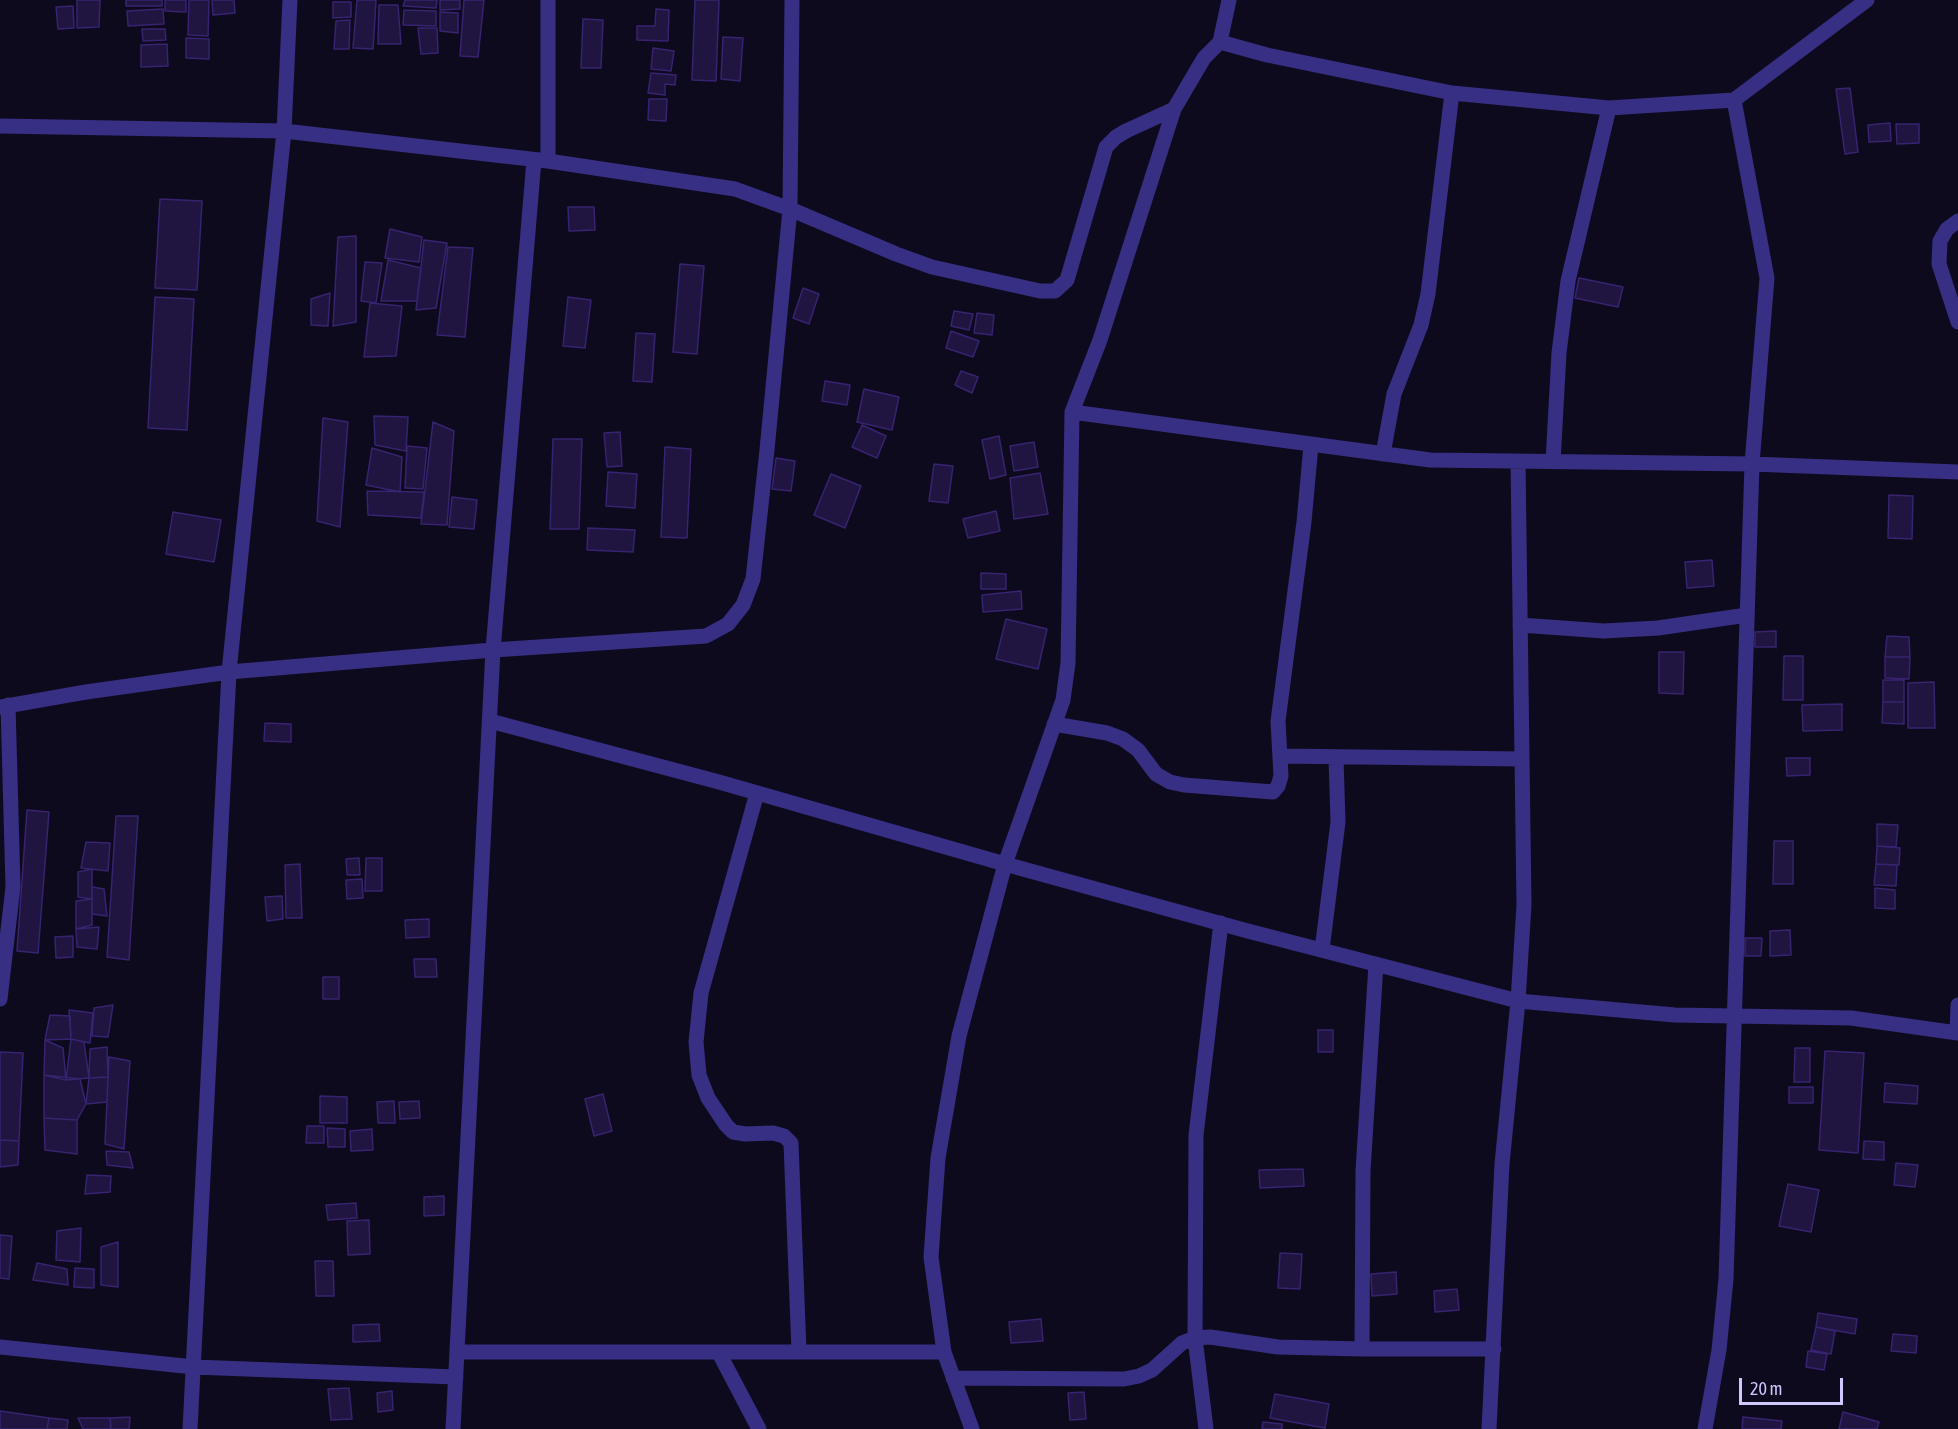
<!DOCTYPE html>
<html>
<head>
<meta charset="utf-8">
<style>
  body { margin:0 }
  #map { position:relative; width:1958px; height:1429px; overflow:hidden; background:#0e0a1e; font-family:"Asap Condensed",sans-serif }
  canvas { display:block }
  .scale { position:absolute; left:1739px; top:1378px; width:104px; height:27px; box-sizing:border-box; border:3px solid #d1c7ff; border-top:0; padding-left:8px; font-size:18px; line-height:21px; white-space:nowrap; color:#d1c7ff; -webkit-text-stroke:4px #0e0a1e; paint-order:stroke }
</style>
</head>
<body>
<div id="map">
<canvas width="1958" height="1429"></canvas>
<div class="scale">20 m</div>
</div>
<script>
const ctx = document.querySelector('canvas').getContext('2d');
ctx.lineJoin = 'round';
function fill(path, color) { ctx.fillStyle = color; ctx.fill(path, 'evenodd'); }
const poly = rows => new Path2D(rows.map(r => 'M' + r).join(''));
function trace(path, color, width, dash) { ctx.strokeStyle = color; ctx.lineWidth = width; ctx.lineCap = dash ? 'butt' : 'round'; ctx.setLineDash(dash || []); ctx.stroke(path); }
const building = poly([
  [77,0,100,0,99,27,77,28,77,0],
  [126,0,162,0,162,6,126,6,126,0],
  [165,0,186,0,186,12,165,11,165,0],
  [189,0,209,0,208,36,188,35,189,0],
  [212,0,234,0,235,13,213,15,212,0],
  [357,0,376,0,373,49,353,48,357,0],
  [405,0,437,0,436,8,403,6,405,0],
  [440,0,460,0,460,9,440,10,440,0],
  [464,0,484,0,478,57,460,56,464,0],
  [695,0,719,0,716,81,692,80,695,0],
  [333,2,351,2,351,17,333,18,333,2],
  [379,5,398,5,401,44,378,44,379,5],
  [73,6,74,28,58,29,56,7,73,6],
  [163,9,164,24,128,26,127,11,163,9],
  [656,9,669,10,668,41,637,40,637,26,655,26,656,9],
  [404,10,436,11,436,26,403,25,404,10],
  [440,12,458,13,458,33,440,31,440,12],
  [583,19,603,20,601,68,581,68,583,19],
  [350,20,349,49,334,49,336,21,350,20],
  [418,28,437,28,438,53,421,54,418,28],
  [142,29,165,29,166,40,143,41,142,29],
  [723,37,743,38,740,81,721,79,723,37],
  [186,38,209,39,209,59,186,58,186,38],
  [167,44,168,66,141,67,141,45,167,44],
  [653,48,674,51,671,71,651,69,653,48],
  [651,73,676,75,675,85,665,84,665,95,648,93,651,73],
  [1850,88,1858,152,1845,154,1836,89,1850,88],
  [649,99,667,99,666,121,648,120,649,99],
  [1890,123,1891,141,1869,142,1868,125,1890,123],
  [1896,124,1919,124,1919,143,1897,144,1896,124],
  [160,199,202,201,197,290,155,288,160,199],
  [568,207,594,207,595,230,569,231,568,207],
  [390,229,422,237,419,262,385,258,390,229],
  [356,236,356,322,333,326,338,237,356,236],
  [424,240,447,243,436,308,416,310,424,240],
  [448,247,473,248,465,337,437,335,448,247],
  [388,260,421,268,417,301,381,301,388,260],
  [365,262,382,263,376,303,361,301,365,262],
  [680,264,704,266,697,354,673,352,680,264],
  [1579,278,1623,287,1618,307,1575,298,1579,278],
  [803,288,819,294,809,324,793,318,803,288],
  [330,293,328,326,311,325,311,299,330,293],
  [155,297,194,299,187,430,148,428,155,297],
  [568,297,591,300,585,348,563,346,568,297],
  [370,303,402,306,396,356,364,357,370,303],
  [954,311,973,314,969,330,951,326,954,311],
  [977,313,994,315,992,335,974,333,977,313],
  [951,331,979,341,973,357,946,348,951,331],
  [636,333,655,334,652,382,633,381,636,333],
  [961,371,978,377,972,393,955,385,961,371],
  [825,381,850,385,847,405,822,401,825,381],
  [864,389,899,397,892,430,857,422,864,389],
  [374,416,408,417,406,451,375,445,374,416],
  [323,418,348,422,340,527,317,521,323,418],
  [433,422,454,431,447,525,421,524,433,422],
  [862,425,886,436,877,458,852,447,862,425],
  [620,432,622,466,607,467,604,433,620,432],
  [999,436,1006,475,990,479,982,440,999,436],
  [553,439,582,439,579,529,550,529,553,439],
  [1034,442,1038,467,1014,471,1010,446,1034,442],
  [407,446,427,448,423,489,405,488,407,446],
  [665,447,691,449,687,538,661,537,665,447],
  [372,448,402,457,400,492,366,485,372,448],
  [776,458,795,461,791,491,772,489,776,458],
  [934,464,953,466,948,503,929,501,934,464],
  [608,472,637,474,635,508,606,506,608,472],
  [1040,473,1048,514,1014,519,1010,478,1040,473],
  [831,474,861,486,845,528,814,515,831,474],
  [367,491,424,492,421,518,368,515,367,491],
  [1889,495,1913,496,1912,539,1888,538,1889,495],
  [452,497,477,500,474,529,449,527,452,497],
  [996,511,1000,531,968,538,963,519,996,511],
  [173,512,221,520,214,562,166,554,173,512],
  [588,528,635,530,633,552,587,550,588,528],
  [1712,560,1714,586,1687,588,1685,562,1712,560],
  [981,573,1006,574,1006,589,981,589,981,573],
  [1021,591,1022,609,983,612,982,595,1021,591],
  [1006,619,1047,629,1038,669,996,659,1006,619],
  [1776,631,1776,647,1755,647,1755,632,1776,631],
  [1887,636,1909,637,1910,657,1885,657,1887,636],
  [1659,652,1684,652,1683,694,1659,693,1659,652],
  [1784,656,1803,656,1803,700,1783,700,1784,656],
  [1885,657,1910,657,1909,679,1885,678,1885,657],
  [1883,680,1904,680,1904,702,1883,702,1883,680],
  [1934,682,1935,728,1908,728,1908,683,1934,682],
  [1883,702,1904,702,1904,724,1882,723,1883,702],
  [1842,704,1842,730,1803,731,1802,705,1842,704],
  [265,723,291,724,291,742,264,741,265,723],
  [1786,758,1810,758,1810,775,1787,776,1786,758],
  [27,810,49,812,38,953,17,951,27,810],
  [116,816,138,816,129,960,107,957,116,816],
  [1877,824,1898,825,1896,847,1877,846,1877,824],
  [1774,841,1793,841,1793,884,1773,884,1774,841],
  [86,842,110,843,108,871,81,868,86,842],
  [1877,846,1900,848,1899,865,1876,864,1877,846],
  [359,858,360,875,347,875,346,859,359,858],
  [366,858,382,858,382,891,365,891,366,858],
  [300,864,302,918,286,918,285,865,300,864],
  [1876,864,1897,865,1896,886,1874,885,1876,864],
  [92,869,92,899,78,897,78,872,92,869],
  [362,879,363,898,347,899,346,880,362,879],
  [92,887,104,889,107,916,92,914,92,887],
  [1875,888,1895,890,1895,909,1875,908,1875,888],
  [282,896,283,919,267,921,265,897,282,896],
  [92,899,92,925,76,929,76,901,92,899],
  [429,919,429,937,406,938,405,920,429,919],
  [99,927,97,949,77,947,76,929,99,927],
  [1790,930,1791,955,1770,956,1770,931,1790,930],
  [73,936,73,957,56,958,55,937,73,936],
  [1745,938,1762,938,1761,956,1745,956,1745,938],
  [414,959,436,959,437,977,415,977,414,959],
  [323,977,339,977,339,999,323,999,323,977],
  [113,1005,108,1037,92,1036,94,1008,113,1005],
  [69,1010,93,1013,90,1043,71,1039,69,1010],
  [50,1015,70,1016,71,1039,45,1040,50,1015],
  [1318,1030,1333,1030,1333,1052,1318,1052,1318,1030],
  [71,1039,84,1042,89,1078,66,1080,71,1039],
  [45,1040,63,1048,66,1080,44,1075,45,1040],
  [107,1047,108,1077,89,1078,90,1049,107,1047],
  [1795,1048,1810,1048,1810,1082,1794,1082,1795,1048],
  [1825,1051,1864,1053,1858,1153,1819,1150,1825,1051],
  [0,1052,23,1053,19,1141,0,1140,0,1052],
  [109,1057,130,1061,124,1149,105,1144,109,1057],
  [44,1075,80,1079,86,1104,77,1120,44,1118,44,1075],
  [108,1077,107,1102,86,1104,89,1078,108,1077],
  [1885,1083,1918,1086,1917,1104,1884,1102,1885,1083],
  [1789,1087,1813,1087,1813,1103,1789,1103,1789,1087],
  [603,1094,612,1131,594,1136,585,1099,603,1094],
  [320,1096,347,1097,347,1123,320,1123,320,1096],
  [394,1101,395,1123,378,1123,377,1102,394,1101],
  [419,1101,420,1118,400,1119,399,1102,419,1101],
  [44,1118,77,1120,77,1154,45,1150,44,1118],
  [307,1126,324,1126,324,1143,306,1143,307,1126],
  [327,1128,345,1129,345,1147,328,1147,327,1128],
  [372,1129,373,1150,351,1151,350,1131,372,1129],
  [0,1140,19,1141,18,1165,0,1167,0,1140],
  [1864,1141,1884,1142,1884,1160,1863,1159,1864,1141],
  [106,1151,129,1152,133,1168,107,1165,106,1151],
  [1896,1163,1918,1165,1915,1187,1894,1185,1896,1163],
  [1303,1169,1304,1186,1260,1188,1259,1170,1303,1169],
  [87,1175,111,1176,110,1192,85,1194,87,1175],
  [1788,1184,1819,1190,1811,1232,1779,1226,1788,1184],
  [444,1196,444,1215,424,1216,424,1197,444,1196],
  [356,1203,357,1218,328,1220,326,1205,356,1203],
  [369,1220,370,1254,348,1255,347,1221,369,1220],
  [81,1228,80,1262,56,1260,57,1231,81,1228],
  [0,1235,12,1236,9,1279,0,1278,0,1235],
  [118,1242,118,1287,101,1285,101,1247,118,1242],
  [1280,1253,1302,1254,1300,1289,1278,1288,1280,1253],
  [315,1261,333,1261,334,1296,316,1296,315,1261],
  [37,1263,67,1269,68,1285,33,1280,37,1263],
  [75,1268,94,1269,94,1288,74,1287,75,1268],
  [1396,1272,1397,1294,1372,1296,1371,1274,1396,1272],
  [1457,1289,1459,1310,1435,1312,1434,1291,1457,1289],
  [1818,1313,1857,1319,1855,1334,1816,1327,1818,1313],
  [1041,1319,1043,1341,1011,1343,1009,1322,1041,1319],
  [379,1324,380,1341,353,1342,353,1325,379,1324],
  [1816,1327,1835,1331,1831,1354,1811,1350,1816,1327],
  [1893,1334,1917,1336,1916,1353,1891,1351,1893,1334],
  [1808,1351,1827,1354,1824,1370,1806,1367,1808,1351],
  [349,1388,352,1419,331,1420,328,1389,349,1388],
  [392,1391,393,1410,378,1412,377,1393,392,1391],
  [1084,1392,1086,1419,1070,1420,1068,1393,1084,1392],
  [1275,1394,1329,1404,1325,1428,1270,1418,1275,1394],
  [0,1411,49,1418,47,1429,0,1429,0,1411],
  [1843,1412,1879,1422,1877,1429,1839,1429,1843,1412],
  [130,1417,129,1429,111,1429,110,1418,130,1417],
  [1743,1417,1782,1421,1781,1429,1742,1429,1743,1417],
  [49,1418,68,1420,67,1429,47,1429,49,1418],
  [78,1418,110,1418,111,1429,83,1429,78,1418],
  [1263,1422,1282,1424,1282,1429,1262,1429,1263,1422]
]);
const minor = poly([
  [548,0,548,161],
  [1220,42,1229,0],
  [0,126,284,131,548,161,735,189,790,209,896,254,932,267,1040,291,1055,291,1067,280,1106,147,1116,137,1126,131,1174,109],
  [1958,221,1947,229,1940,241,1939,264,1958,322],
  [1072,412,1430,460,1752,464,1958,472],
  [1383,454,1394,394,1421,325,1428,294,1452,93],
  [1553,462,1559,353,1568,281,1609,108],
  [1520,625,1604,631,1658,628,1747,615],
  [0,707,86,692,229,672,493,650,706,636,728,624,743,605,753,579,767,450,790,209,792,0],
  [490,721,719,782,1005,864,1244,930,1518,1001,1675,1015,1851,1018,1958,1033],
  [1054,724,1107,733,1123,739,1138,750,1156,774,1170,782,1184,785,1273,792,1278,786,1281,776,1278,721,1304,522,1311,445],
  [1280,756,1522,759],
  [757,793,701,993,696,1042,699,1075,708,1098,726,1125,733,1132,745,1134,773,1133,784,1136,791,1143,799,1352],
  [1322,950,1338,822,1336,758],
  [0,999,13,887,8,705],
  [1957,1033,1958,1005],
  [0,1347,194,1367,456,1377],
  [1362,1349,1363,1171,1376,964],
  [457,1352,944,1352],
  [719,1353,759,1429],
  [953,1378,1124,1379,1139,1376,1152,1370,1182,1343,1195,1338,1210,1337,1278,1347,1362,1349,1494,1349],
  [190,1429,229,672,284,131,290,0],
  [453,1429,493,650,534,160],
  [972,1429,944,1352,931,1257,938,1158,959,1036,1005,864,1063,700,1068,663,1072,412,1100,340,1174,109,1204,58,1220,42,1267,55,1452,93,1609,108,1734,100,1867,0],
  [1206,1429,1195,1338,1196,1135,1221,923],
  [1489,1429,1502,1164,1518,1001,1524,905,1518,461],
  [1705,1429,1719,1350,1726,1279,1752,464,1767,278,1734,100]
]);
fill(building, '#201441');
trace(building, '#372370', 1.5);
trace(minor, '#372f83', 15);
</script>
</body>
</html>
